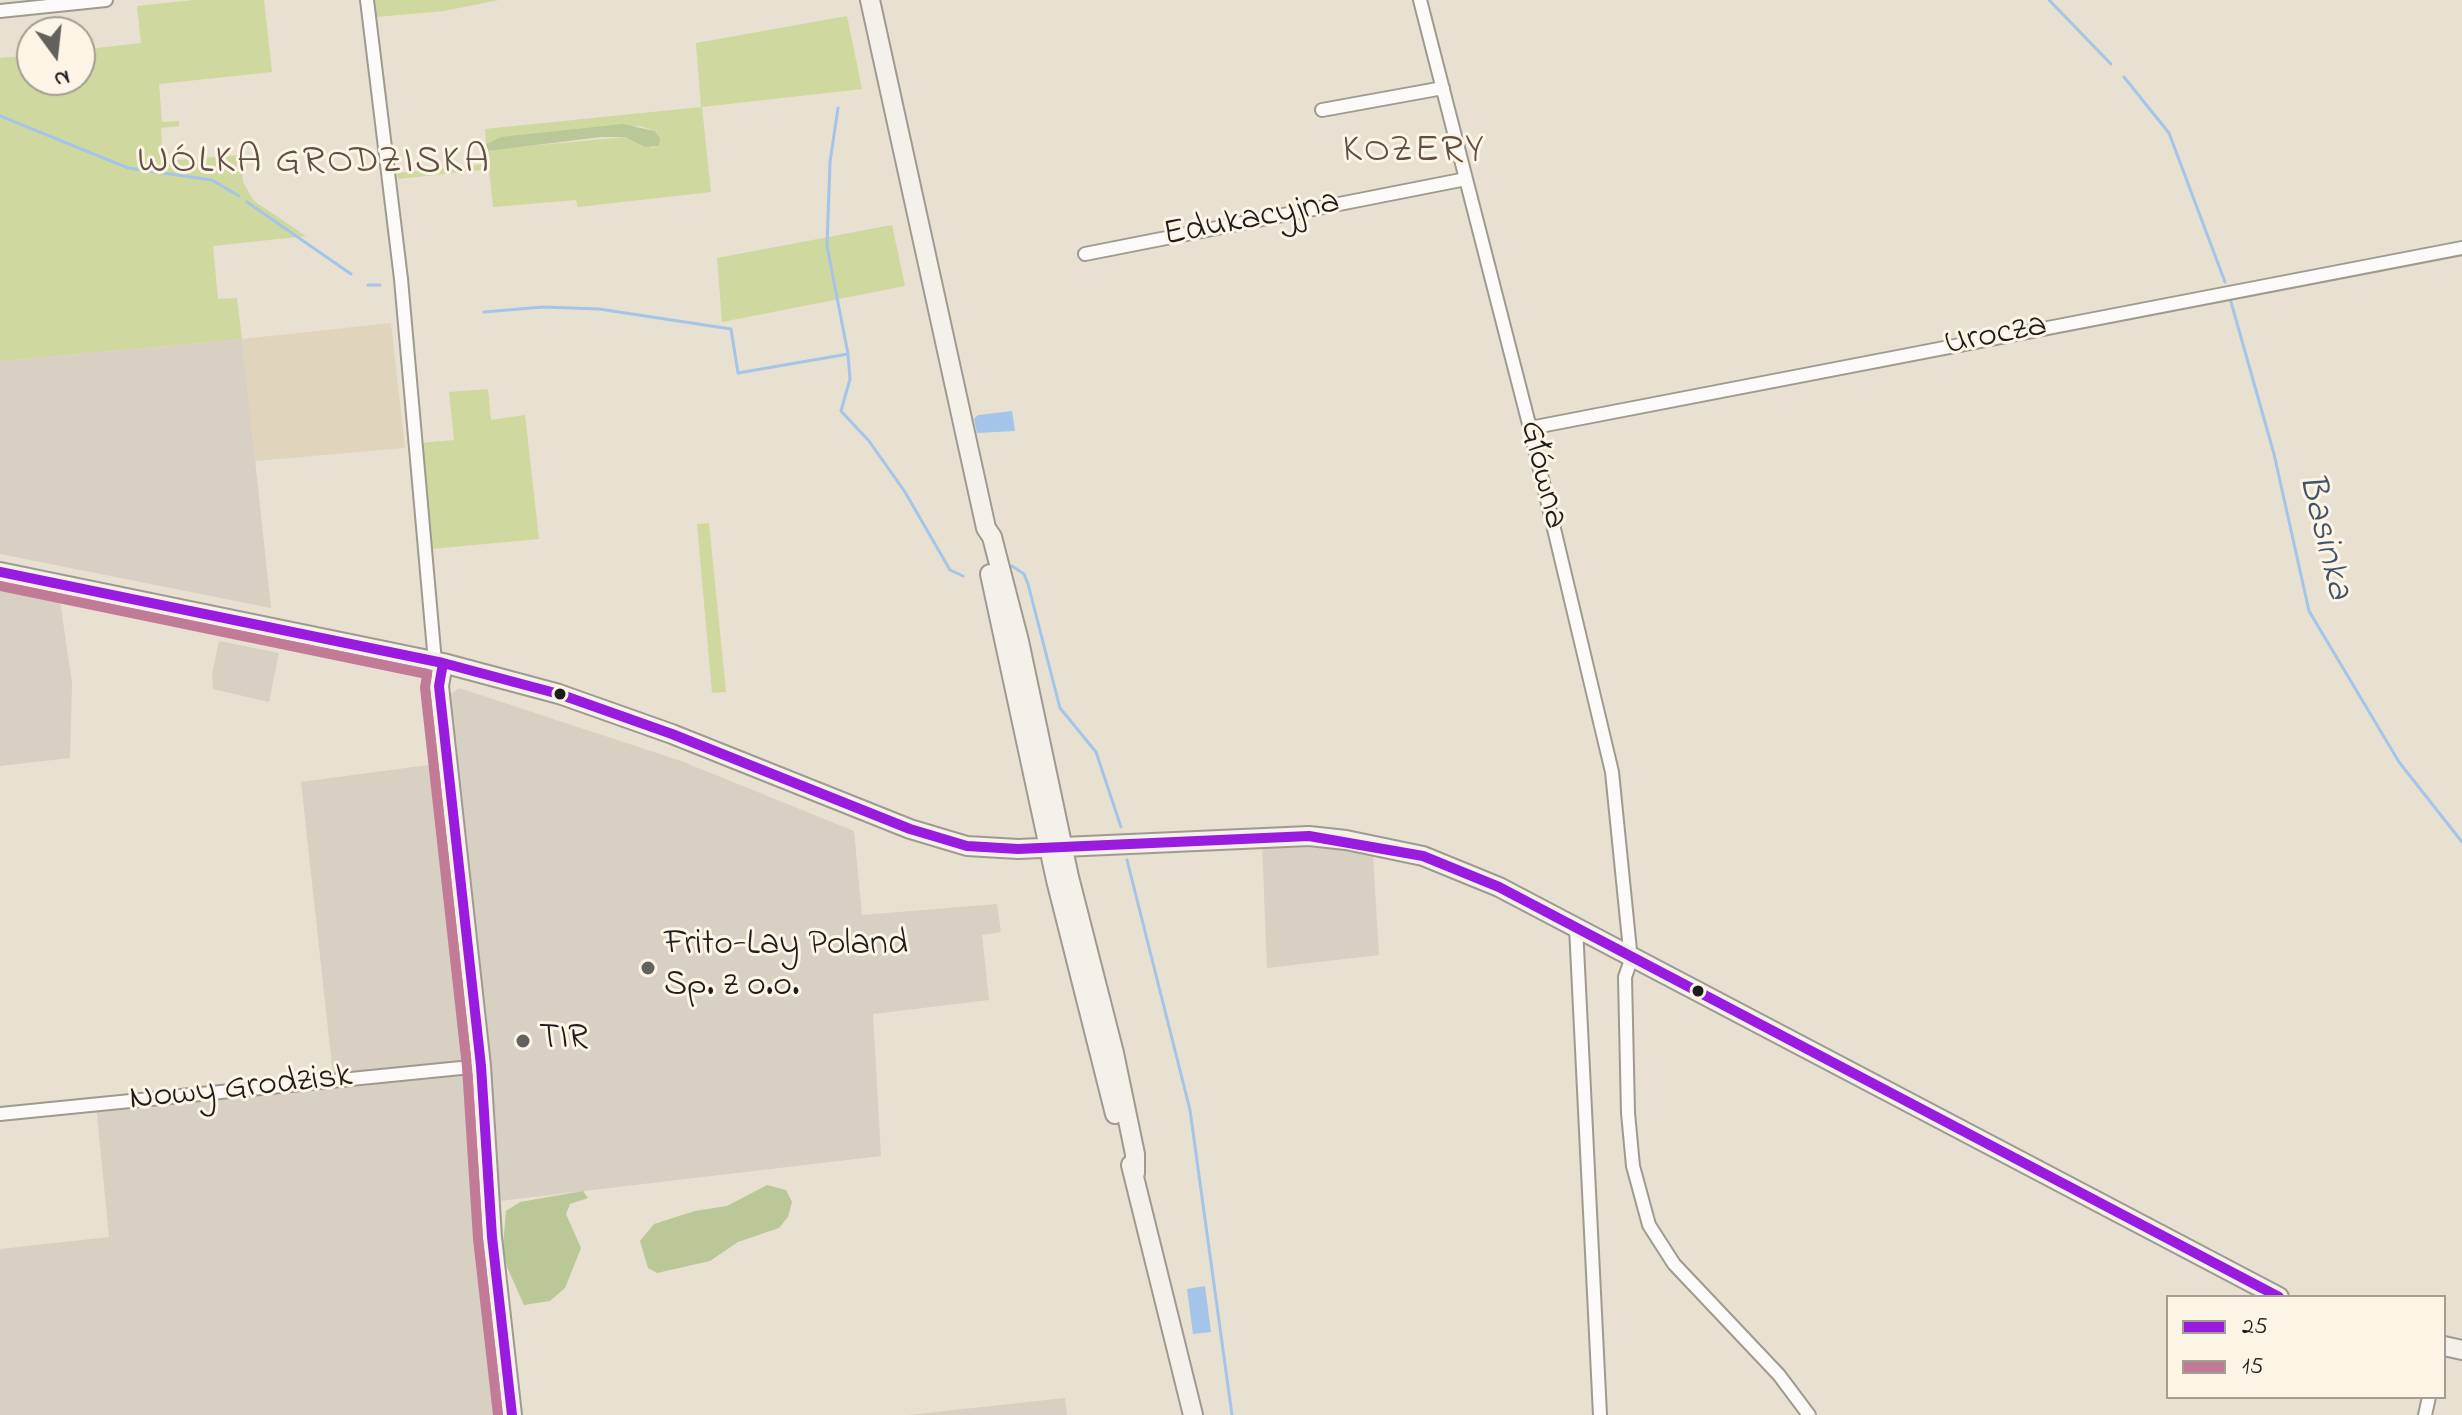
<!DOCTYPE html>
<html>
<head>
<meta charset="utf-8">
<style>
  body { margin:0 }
  #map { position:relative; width:2462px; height:1415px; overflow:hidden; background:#e8e0d0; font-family:"Indie Flower",sans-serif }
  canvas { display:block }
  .legend { position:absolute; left:2166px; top:1295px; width:280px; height:104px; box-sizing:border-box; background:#fcf5e5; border:2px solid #a29e95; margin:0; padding:10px 14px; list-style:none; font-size:24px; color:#1c1c1c }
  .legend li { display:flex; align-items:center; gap:16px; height:40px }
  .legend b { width:40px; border:2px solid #a29e95 }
  .north { position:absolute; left:16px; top:16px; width:80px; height:80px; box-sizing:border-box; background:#fcf5e5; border:2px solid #a29e95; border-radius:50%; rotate:165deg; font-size:22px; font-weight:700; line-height:32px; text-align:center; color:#1c1c1c }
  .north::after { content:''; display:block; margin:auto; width:28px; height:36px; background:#63615b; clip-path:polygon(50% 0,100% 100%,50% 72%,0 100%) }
</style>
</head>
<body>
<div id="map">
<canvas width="2462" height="1415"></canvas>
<ul class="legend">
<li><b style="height:10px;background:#991bdf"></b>25</li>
<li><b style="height:10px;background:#c27b97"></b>15</li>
</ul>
<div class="north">N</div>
</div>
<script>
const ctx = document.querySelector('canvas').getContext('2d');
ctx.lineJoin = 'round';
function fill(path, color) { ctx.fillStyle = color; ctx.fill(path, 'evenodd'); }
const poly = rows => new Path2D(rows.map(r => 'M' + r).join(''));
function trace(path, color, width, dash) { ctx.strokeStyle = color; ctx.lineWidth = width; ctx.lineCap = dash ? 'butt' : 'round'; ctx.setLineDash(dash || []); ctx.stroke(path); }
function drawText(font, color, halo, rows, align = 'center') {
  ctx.font = font + ' "Indie Flower",sans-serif'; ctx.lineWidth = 6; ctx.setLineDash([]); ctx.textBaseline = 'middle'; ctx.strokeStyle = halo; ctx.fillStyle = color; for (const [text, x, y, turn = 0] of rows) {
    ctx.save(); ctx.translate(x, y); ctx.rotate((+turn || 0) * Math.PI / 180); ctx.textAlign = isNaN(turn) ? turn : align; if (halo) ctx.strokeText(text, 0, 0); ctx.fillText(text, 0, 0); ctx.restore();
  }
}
const built = poly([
  [391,323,405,448,255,461,242,339]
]);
const industrial = poly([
  [242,339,271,608,0,554,0,361],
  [0,581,59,594,72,683,70,758,0,766],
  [219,641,279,653,269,702,213,689,212,674],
  [459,688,681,761,854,831,862,915,997,904,1001,932,982,935,989,1000,873,1014,881,1156,482,1203,507,1415,0,1415,0,1249,109,1237,96,1105,333,1075,301,782,458,761,451,694],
  [1262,845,1340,849,1373,857,1379,955,1267,968],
  [1065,1398,1067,1415,909,1415]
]);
const green = poly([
  [193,0,264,0,272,72,159,84,162,122,179,121,179,126,161,128,163,161,241,155,243,182,254,201,306,236,213,246,218,299,237,298,242,339,0,361,0,58,32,55,32,80,80,80,80,50,141,43,137,6],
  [375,0,499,0,444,11,376,17],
  [847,16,862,89,702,107,711,192,578,207,576,200,493,207,489,169,398,179,397,173,488,164,487,151,507,148,625,137,653,148,659,146,654,131,640,126,494,140,486,144,485,129,701,107,696,43],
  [892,225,905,286,722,322,717,258],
  [488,389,491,420,525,415,539,539,431,549,421,443,454,440,449,392],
  [709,523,726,692,712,693,697,524]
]);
const forest = poly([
  [623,124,654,131,660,138,659,146,645,147,625,137,601,137,487,151,486,144,501,137],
  [767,1185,786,1190,792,1202,788,1217,779,1228,738,1242,710,1261,657,1273,648,1268,640,1241,654,1224,695,1211,727,1206],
  [583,1191,588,1198,570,1204,566,1214,581,1248,565,1288,550,1301,524,1305,507,1267,503,1247,506,1211,520,1202]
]);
const water = poly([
  [1012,411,1015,431,977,433,974,419,978,415],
  [1205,1286,1211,1332,1193,1334,1187,1289]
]);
const stream = poly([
  [2049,0,2111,64],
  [2124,77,2169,133,2225,282],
  [838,108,830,162,827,246,848,354],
  [0,116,128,168,212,180,239,196],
  [247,202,351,274],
  [368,285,380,285],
  [2231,302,2274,454,2309,611,2399,762,2462,842],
  [484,312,543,307,599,309,731,329,738,373,848,354,850,379,841,411,869,441,905,492,950,570,963,576],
  [1012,566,1024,574,1028,584,1060,708,1096,752,1121,827],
  [1127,860,1190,1110,1232,1415]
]);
const street = poly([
  [367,0,401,279,435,662],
  [1420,0,1530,428,1612,772,1631,960,1625,977,1628,1113,1633,1166,1649,1225,1674,1264,1779,1375,1809,1415],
  [0,11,106,0],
  [1322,110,1443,88],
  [1085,254,1466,179],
  [1530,428,2462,248],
  [1576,927,1600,1415],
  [0,1114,481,1066],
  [2425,1415,2429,1397]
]);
const secondary = poly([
  [870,0,986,528,992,537,1019,641,1069,877,1114,1053,1135,1154,1135,1173],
  [0,572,443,663,559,694,672,734,910,829,967,846,1018,849,1309,836,1346,840,1423,856,1499,887,2279,1297],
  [990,574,1056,880,1115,1114],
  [443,663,439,686,481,1066,492,1237,512,1415],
  [1131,1165,1193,1415],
  [2444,1346,2462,1350]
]);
const bus1 = poly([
  [0,572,443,663,559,694,672,734,910,829,967,846,1018,849,1309,836,1423,856,1499,887,2279,1297],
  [443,663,439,686,481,1066,492,1237,512,1415]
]);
const bus2 = poly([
  [0,586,427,674,425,688,467,1067,478,1239,498,1415]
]);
const markers = [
  [560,694,7,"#1c1c1c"],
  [648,968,8,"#63615b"],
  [1698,991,7,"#1c1c1c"],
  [523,1041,8,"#63615b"]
];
const streetNames = [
  ["Edukacyjna",1252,221,-11],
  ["Urocza",1996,337,-11],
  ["Główna",1541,475,76],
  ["Nowy Grodzisk",241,1090,-6]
];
const poiNames = [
  ["Frito-Lay Poland",664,947],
  ["Sp. z o.o.",664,988],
  ["TIR",539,1041]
];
const waterNames = [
  ["Basinka",2322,537,76]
];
const quarterNames = [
  ["KOZERY",1414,153],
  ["WÓLKA GRODZISKA",314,164]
];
fill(built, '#e1d4bd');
fill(industrial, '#d8d0c3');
fill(green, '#cfd89e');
fill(forest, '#bac796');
fill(water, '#a4c5e9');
trace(stream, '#a4c5e9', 3);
trace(street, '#9e9a90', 16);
trace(secondary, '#9e9a90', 22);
trace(street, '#fcfaf8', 12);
trace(secondary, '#f4f0ea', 18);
trace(bus1, '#991bdf', 10);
trace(bus2, '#c27b97', 10);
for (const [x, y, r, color] of markers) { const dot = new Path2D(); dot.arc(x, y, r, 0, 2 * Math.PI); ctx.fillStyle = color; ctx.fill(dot); trace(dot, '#fcf5e5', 3); }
drawText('36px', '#1c1c1c', '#fcf5e5', streetNames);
drawText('36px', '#1c1c1c', '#fcf5e5', poiNames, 'left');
drawText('italic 38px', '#415368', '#fcf5e5', waterNames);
ctx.letterSpacing = '2px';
drawText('40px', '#614e42', '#fcf5e5', quarterNames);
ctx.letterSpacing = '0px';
</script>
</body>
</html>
